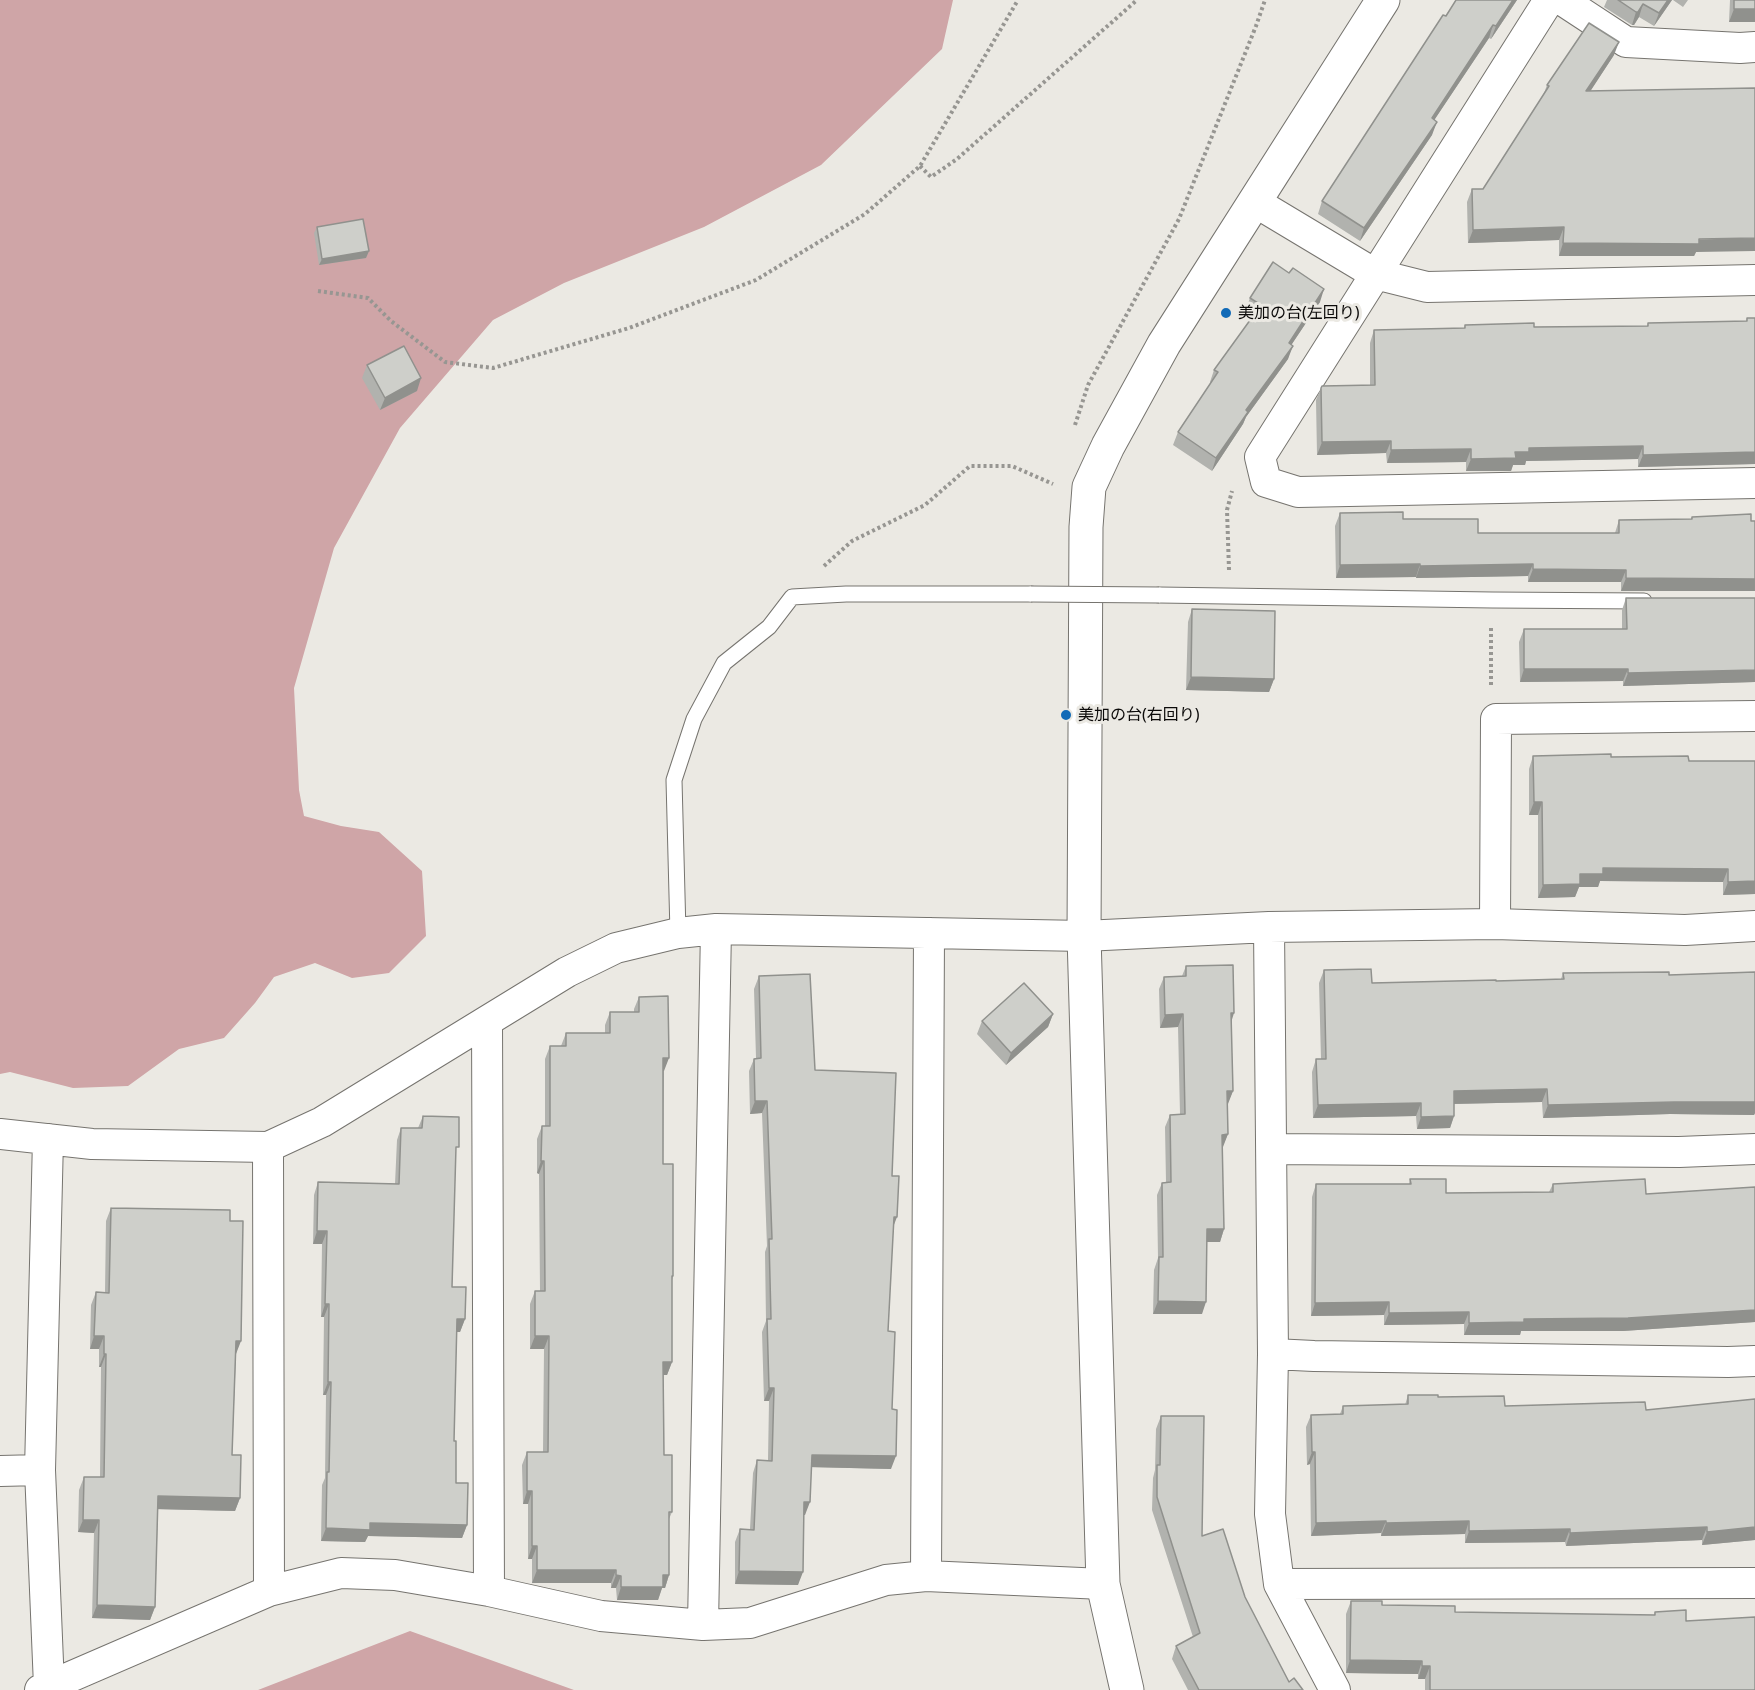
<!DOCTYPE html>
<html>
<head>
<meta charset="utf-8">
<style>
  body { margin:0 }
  canvas { display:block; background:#ebe9e3 }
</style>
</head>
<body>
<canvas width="1755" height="1690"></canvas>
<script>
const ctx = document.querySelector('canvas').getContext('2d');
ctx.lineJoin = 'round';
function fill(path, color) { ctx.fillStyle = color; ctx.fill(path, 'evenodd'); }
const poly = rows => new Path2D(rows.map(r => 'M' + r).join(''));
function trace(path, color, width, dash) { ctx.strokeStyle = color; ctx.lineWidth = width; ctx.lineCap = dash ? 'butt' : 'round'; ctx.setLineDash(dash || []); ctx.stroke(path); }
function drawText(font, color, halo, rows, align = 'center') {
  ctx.font = font + ' "Noto Sans","Noto Sans JP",sans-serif'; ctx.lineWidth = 6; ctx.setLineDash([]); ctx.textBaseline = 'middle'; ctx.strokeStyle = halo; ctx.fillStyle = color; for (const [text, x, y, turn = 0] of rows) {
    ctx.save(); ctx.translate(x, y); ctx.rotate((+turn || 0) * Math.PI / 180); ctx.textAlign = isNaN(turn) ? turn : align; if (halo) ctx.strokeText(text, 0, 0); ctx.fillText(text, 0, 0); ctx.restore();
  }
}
const forest = poly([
  [0,0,953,0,942,49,821,165,704,227,564,283,493,320,400,428,334,548,294,688,299,790,304,816,341,826,379,832,422,871,426,936,389,973,352,978,315,963,274,977,255,1003,224,1038,179,1049,128,1086,73,1088,10,1072,0,1074],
  [410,1631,574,1690,258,1690]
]);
const path = poly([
  [920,166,931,177,957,159,1137,0],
  [318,291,368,298,391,321,445,362,493,368,629,328,756,280,865,214,920,166,1018,0],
  [1075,425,1088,385,1179,219,1256,26,1265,0],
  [824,566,852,541,925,505,970,466,1012,466,1053,484],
  [1229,570,1227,510,1232,491],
  [1491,685,1491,627]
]);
const lane = poly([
  [1159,595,1492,600,1644,601],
  [678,933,674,780,694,719,724,663,769,627,792,597,846,594,1031,594]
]);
const street = poly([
  [1549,0,1260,457,1266,482,1298,492,1755,483],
  [1562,0,1626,42,1740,48,1755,47],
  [1255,202,1375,274,1427,287,1755,280],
  [1495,924,1496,719,1755,716],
  [1269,927,1273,1354,1270,1514,1279,1584,1335,1690],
  [487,1021,489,1591],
  [0,1134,92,1144,268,1147,322,1122,567,972,616,948,678,933,716,929,1084,936,1269,927,1495,924,1685,930,1755,926],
  [48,1139,40,1470,49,1686],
  [268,1147,269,1591],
  [1272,1149,1679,1152,1755,1149],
  [1273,1354,1314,1356,1728,1362,1755,1361],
  [0,1471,40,1470],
  [926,1576,929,933],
  [1279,1584,1755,1583],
  [703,1625,716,929],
  [40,1690,269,1591,341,1573,395,1575,489,1591,601,1616,703,1625,750,1623,886,1580,926,1576,1103,1584]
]);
const secondary = poly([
  [1127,1690,1103,1584,1084,936,1086,527,1089,487,1108,446,1164,344,1383,0]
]);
const laneBridge = poly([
  [1031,594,1159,595]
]);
const wall = poly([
  [1456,0,1517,0,1491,39,1489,38,1434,120,1432,135,1360,241,1318,214,1322,201],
  [1607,0,1672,0,1654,26,1639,17,1634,25,1632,25,1604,7],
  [1673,0,1688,0,1683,7],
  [1730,0,1755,0,1755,22,1729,22],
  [1614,55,1590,91,1696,252,1694,256,1559,256,1559,240,1468,243,1467,202,1472,189,1483,189,1543,96,1547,85],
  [317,227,369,251,366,258,319,265,314,233],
  [1250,298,1320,302,1291,345,1288,359,1246,417,1243,424,1212,471,1173,445,1178,432,1211,383,1210,382,1214,370,1253,316,1245,311],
  [1747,318,1755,318,1755,464,1638,467,1638,459,1526,461,1525,465,1513,465,1511,471,1466,471,1466,462,1387,463,1386,453,1317,455,1316,400,1321,388,1370,385,1370,343,1374,330,1464,328,1465,325,1534,327,1647,326,1648,323,1746,321],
  [367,365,417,391,380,410,362,378],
  [1340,513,1403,519,1478,533,1615,533,1619,520,1691,519,1692,517,1755,521,1755,591,1621,591,1621,582,1528,582,1528,576,1416,578,1416,577,1336,578,1335,526],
  [1626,598,1755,598,1755,682,1623,686,1623,681,1520,682,1519,642,1524,629,1622,629,1622,610],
  [1192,609,1274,679,1269,692,1186,690,1188,622],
  [1533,756,1611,757,1689,761,1755,894,1723,895,1723,882,1600,881,1598,887,1579,887,1575,897,1538,898,1538,815,1529,815,1529,769],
  [1186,966,1231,1023,1233,1091,1227,1104,1228,1134,1222,1147,1224,1229,1220,1242,1207,1242,1202,1314,1153,1314,1154,1270,1158,1258,1157,1195,1162,1183,1166,1182,1165,1127,1170,1115,1180,1114,1178,1027,1160,1028,1159,989,1164,977,1182,976],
  [1324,970,1372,983,1496,981,1561,979,1563,973,1669,975,1755,972,1755,1113,1754,1115,1670,1114,1543,1118,1542,1102,1454,1104,1454,1116,1450,1128,1417,1129,1416,1116,1313,1118,1312,1072,1316,1059,1321,1059,1319,983],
  [759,976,815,1070,892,1176,893,1228,888,1331,892,1409,891,1469,811,1467,805,1515,804,1515,798,1585,735,1584,735,1542,740,1529,750,1529,753,1473,757,1460,768,1460,769,1401,764,1401,762,1332,766,1321,765,1252,767,1246,762,1113,750,1114,749,1071,754,1059,756,1058,754,989],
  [639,997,664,1071,663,1164,673,1276,672,1280,672,1362,667,1375,663,1375,664,1455,672,1512,669,1519,669,1575,665,1588,662,1588,658,1600,617,1600,616,1588,611,1588,611,1583,532,1583,532,1559,528,1559,528,1504,523,1504,522,1465,527,1452,543,1452,544,1349,530,1349,530,1304,535,1291,540,1291,539,1174,537,1173,537,1139,542,1126,545,1126,545,1059,550,1046,561,1046,566,1033,605,1033,605,1025,610,1012,634,1012,634,1009],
  [1053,1014,1048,1027,1006,1065,977,1034,982,1021],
  [423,1116,455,1156,452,1287,465,1319,460,1332,456,1332,454,1441,456,1483,467,1525,462,1538,368,1536,365,1542,321,1541,322,1485,325,1478,326,1395,323,1395,324,1317,321,1317,322,1244,313,1244,314,1195,318,1182,395,1184,397,1140,401,1128,418,1128],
  [1410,1179,1446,1193,1549,1192,1553,1184,1646,1194,1755,1187,1755,1322,1623,1331,1521,1331,1520,1335,1464,1335,1464,1324,1384,1325,1384,1315,1311,1316,1312,1197,1316,1184,1409,1184],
  [111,1208,230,1221,236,1354,232,1455,240,1498,235,1511,158,1509,155,1607,150,1620,92,1618,94,1533,78,1532,79,1490,84,1477,100,1477,101,1367,99,1367,99,1349,90,1349,91,1305,96,1292,105,1292,106,1221],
  [1408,1395,1438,1397,1505,1406,1646,1410,1755,1399,1755,1540,1702,1545,1702,1540,1566,1546,1565,1542,1465,1543,1465,1534,1381,1536,1381,1533,1311,1536,1310,1464,1307,1465,1306,1427,1311,1415,1340,1414,1343,1406,1405,1405],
  [1161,1416,1202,1536,1245,1597,1289,1682,1303,1690,1188,1690,1172,1659,1176,1646,1193,1637,1152,1510,1153,1478,1155,1470,1156,1429],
  [1351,1601,1382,1605,1455,1612,1654,1615,1655,1612,1686,1621,1755,1690,1425,1690,1425,1679,1418,1679,1418,1674,1346,1673,1346,1614]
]);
const shadedWall = poly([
  [1513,0,1517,0,1491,39,1496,26],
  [1668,0,1672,0,1654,26,1659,13],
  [1643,4,1639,17,1634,25,1632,25,1636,12],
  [1734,9,1755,9,1755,22,1729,22],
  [1493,25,1489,38,1427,131,1432,118],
  [1619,42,1614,55,1582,104,1586,91],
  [1437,122,1432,135,1360,241,1364,228],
  [1564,227,1559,240,1468,243,1473,230],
  [1755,238,1755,251,1696,252,1694,256,1559,256,1563,243],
  [369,251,366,258,319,265,322,259],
  [1324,289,1320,302,1284,356,1289,343],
  [1293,346,1288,359,1246,417,1243,424,1212,471,1216,458,1246,410],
  [421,378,417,391,380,410,385,398],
  [1391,441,1386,453,1317,455,1322,442],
  [1643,446,1638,459,1526,461,1525,465,1513,465,1511,471,1466,471,1471,459,1515,452,1529,448],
  [1471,449,1466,462,1387,463,1391,450],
  [1755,452,1755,464,1638,467,1643,455],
  [1420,564,1416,577,1336,578,1340,565],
  [1533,564,1528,576,1416,578,1420,566],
  [1533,569,1626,570,1621,582,1528,582],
  [1626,578,1755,579,1755,591,1621,591],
  [1524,669,1628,669,1623,681,1520,682],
  [1755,670,1755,682,1623,686,1628,673],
  [1191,677,1274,679,1269,692,1186,690],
  [1534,802,1542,802,1538,815,1529,815],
  [1603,868,1728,869,1723,882,1600,881,1598,887,1579,887,1575,897,1538,898,1543,885],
  [1755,881,1755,894,1723,895,1728,882],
  [1231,1013,1234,1013,1230,1026],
  [1053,1014,1048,1027,1006,1065,1011,1053],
  [1183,1014,1178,1027,1160,1028,1165,1015],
  [663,1058,669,1058,664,1071,659,1071],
  [1547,1089,1542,1102,1450,1104,1454,1091],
  [1227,1091,1233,1091,1228,1104,1222,1104],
  [755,1101,767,1101,762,1113,750,1114],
  [1674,1102,1755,1102,1755,1113,1754,1115,1670,1114,1543,1118,1548,1105],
  [1421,1103,1416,1116,1313,1118,1318,1105],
  [1454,1116,1450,1128,1417,1129,1421,1117],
  [1228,1134,1223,1147,1217,1148,1222,1135],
  [541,1161,544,1161,539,1174,537,1173],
  [894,1217,897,1217,892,1230],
  [1207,1229,1224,1229,1220,1242,1202,1242],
  [317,1231,327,1231,322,1244,313,1244],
  [1158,1301,1206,1302,1202,1314,1153,1314],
  [1389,1302,1384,1315,1311,1316,1315,1303],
  [325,1304,329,1304,324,1317,321,1317],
  [1755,1310,1755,1322,1623,1331,1521,1331,1520,1335,1464,1335,1469,1323,1524,1319],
  [1469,1312,1464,1324,1384,1325,1389,1313],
  [457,1319,465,1319,460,1332,452,1332],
  [94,1336,104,1336,99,1349,90,1349],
  [535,1336,549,1336,544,1349,530,1349],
  [236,1341,241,1341,236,1354,231,1354],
  [104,1354,106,1354,101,1367,99,1367],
  [663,1362,672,1362,667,1375,659,1375],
  [328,1382,331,1382,326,1395,323,1395],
  [769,1388,774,1388,769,1401,764,1401],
  [1312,1452,1315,1452,1310,1464,1307,1465],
  [812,1455,896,1456,891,1469,807,1467],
  [527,1491,532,1491,528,1504,523,1504],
  [158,1496,240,1498,235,1511,153,1509],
  [804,1502,810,1502,805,1515,799,1515],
  [83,1520,99,1520,94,1533,78,1532],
  [1386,1521,1381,1533,1311,1536,1316,1523],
  [1469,1521,1465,1534,1381,1536,1386,1523],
  [370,1523,467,1525,462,1538,368,1536,365,1542,321,1541,326,1528],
  [1707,1527,1702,1540,1566,1546,1570,1533],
  [1755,1527,1755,1540,1702,1545,1707,1532],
  [1570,1529,1565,1542,1465,1543,1469,1531],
  [532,1546,537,1546,532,1559,528,1559],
  [537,1570,616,1570,611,1583,532,1583],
  [739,1571,803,1572,798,1585,735,1584],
  [616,1575,621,1576,616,1588,611,1588],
  [663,1575,669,1575,665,1588,662,1588,658,1600,617,1600,621,1587],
  [97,1605,155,1607,150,1620,92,1618],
  [1350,1660,1422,1661,1418,1674,1346,1673],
  [1422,1666,1430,1666,1425,1679,1418,1679]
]);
const building = poly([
  [1456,0,1513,0,1496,26,1493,25,1432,118,1437,122,1364,228,1322,201,1443,15,1446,16,1456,0],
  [1618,0,1668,0,1659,13,1643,4,1638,12,1636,12,1618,0],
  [1734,0,1755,0,1755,9,1734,9,1734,0],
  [1589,23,1619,42,1586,91,1755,88,1755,238,1699,239,1699,244,1563,243,1564,227,1473,230,1472,189,1483,189,1549,86,1547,85,1589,23],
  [363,219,369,251,322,259,317,227,363,219],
  [1273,262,1289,273,1293,268,1324,289,1289,343,1293,346,1246,410,1248,412,1216,458,1178,432,1218,372,1214,370,1261,305,1250,298,1273,262],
  [1747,318,1755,318,1755,452,1643,455,1643,446,1529,448,1529,452,1515,452,1516,458,1471,459,1471,449,1391,450,1391,441,1322,442,1321,388,1322,386,1375,385,1374,330,1465,328,1465,325,1534,323,1534,327,1648,326,1648,323,1747,321,1747,318],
  [404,346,421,378,385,398,367,365,404,346],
  [1403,512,1403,519,1478,519,1478,533,1619,533,1619,520,1692,519,1692,517,1751,514,1751,521,1755,521,1755,579,1626,578,1626,570,1533,569,1533,564,1420,566,1420,564,1340,565,1340,513,1403,512],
  [1626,598,1755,598,1755,670,1628,673,1628,669,1524,669,1524,629,1627,629,1626,598],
  [1192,609,1275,611,1274,679,1191,677,1192,609],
  [1611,754,1611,757,1688,756,1689,761,1755,761,1755,881,1728,882,1728,869,1603,868,1603,874,1580,874,1580,884,1543,885,1542,802,1534,802,1533,756,1611,754],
  [1233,965,1234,1013,1231,1013,1233,1091,1227,1091,1228,1134,1222,1135,1224,1229,1207,1229,1206,1302,1158,1301,1159,1257,1163,1257,1162,1183,1171,1182,1170,1115,1185,1114,1183,1014,1165,1015,1164,977,1186,976,1186,966,1233,965],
  [1371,969,1372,983,1496,980,1496,981,1564,979,1563,973,1669,972,1669,975,1755,972,1755,1102,1674,1102,1548,1105,1547,1089,1454,1091,1454,1116,1421,1117,1421,1103,1318,1105,1316,1059,1326,1059,1324,970,1371,969],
  [810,974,815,1070,896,1073,892,1176,899,1176,897,1217,894,1217,888,1331,895,1332,892,1409,897,1410,896,1456,812,1455,810,1502,804,1502,803,1572,739,1571,740,1529,754,1530,757,1460,772,1461,774,1388,769,1388,767,1319,771,1319,769,1239,772,1239,767,1101,755,1101,754,1059,761,1058,759,976,810,974],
  [1024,983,1053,1014,1011,1053,982,1021,1024,983],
  [668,996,669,1058,663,1058,663,1164,673,1164,673,1276,672,1276,672,1362,663,1362,664,1455,672,1455,672,1512,669,1512,669,1575,663,1575,663,1587,621,1587,621,1576,616,1575,616,1570,537,1570,537,1546,532,1546,532,1491,527,1491,527,1452,548,1452,549,1336,535,1336,535,1291,545,1291,544,1161,541,1161,542,1126,550,1126,550,1046,566,1046,566,1033,610,1033,610,1012,639,1012,639,997,668,996],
  [423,1116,459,1117,459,1147,456,1147,452,1287,466,1287,465,1319,457,1319,454,1441,456,1441,456,1483,468,1483,467,1525,370,1523,370,1530,326,1528,327,1472,329,1472,331,1382,328,1382,329,1304,325,1304,327,1231,317,1231,318,1182,399,1184,401,1128,422,1128,423,1116],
  [1410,1179,1446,1179,1446,1193,1553,1192,1553,1184,1645,1179,1646,1194,1755,1187,1755,1310,1628,1318,1524,1319,1524,1322,1469,1323,1469,1312,1389,1313,1389,1302,1315,1303,1316,1184,1411,1184,1410,1179],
  [111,1208,230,1210,230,1221,243,1221,241,1341,236,1341,232,1455,241,1455,240,1498,158,1496,155,1607,97,1605,99,1520,83,1520,84,1477,104,1477,106,1354,104,1354,104,1336,94,1336,96,1292,109,1293,111,1208],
  [1408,1395,1438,1395,1438,1397,1504,1396,1505,1406,1645,1402,1646,1410,1755,1399,1755,1527,1707,1532,1707,1527,1570,1533,1570,1529,1469,1531,1469,1521,1386,1523,1386,1521,1316,1523,1315,1452,1312,1452,1311,1415,1343,1414,1343,1406,1408,1404,1408,1395],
  [1161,1416,1204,1416,1202,1536,1223,1529,1245,1597,1289,1682,1294,1678,1303,1690,1199,1690,1176,1646,1200,1633,1157,1497,1157,1465,1160,1465,1161,1416],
  [1351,1601,1382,1601,1382,1605,1455,1606,1455,1612,1655,1615,1655,1612,1686,1610,1686,1621,1755,1617,1755,1690,1430,1690,1430,1666,1422,1666,1422,1661,1350,1660,1351,1601]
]);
const markers = [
  [1226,313,6,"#116ab7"],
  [1066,715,6,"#116ab7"]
];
const poiNames = [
  ["美加の台(左回り)",1238,313],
  ["美加の台(右回り)",1078,715]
];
fill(forest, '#cfa5a7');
trace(lane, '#76746f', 17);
trace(street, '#76746f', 32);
trace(secondary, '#76746f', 35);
trace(path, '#979692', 4, [3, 3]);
trace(lane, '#fff', 15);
trace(street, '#fff', 30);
trace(secondary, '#fff', 33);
trace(laneBridge, '#76746f', 17, []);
trace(laneBridge, '#fff', 15);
fill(wall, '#b1b2ae');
fill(shadedWall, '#90918d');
fill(building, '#cecfca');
trace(building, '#90918d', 1.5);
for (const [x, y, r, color] of markers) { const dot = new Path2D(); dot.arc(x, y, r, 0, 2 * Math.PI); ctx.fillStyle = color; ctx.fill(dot); trace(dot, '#ebe9e3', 2); }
drawText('16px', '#0c0b0a', '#ebe9e3', poiNames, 'left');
</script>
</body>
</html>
